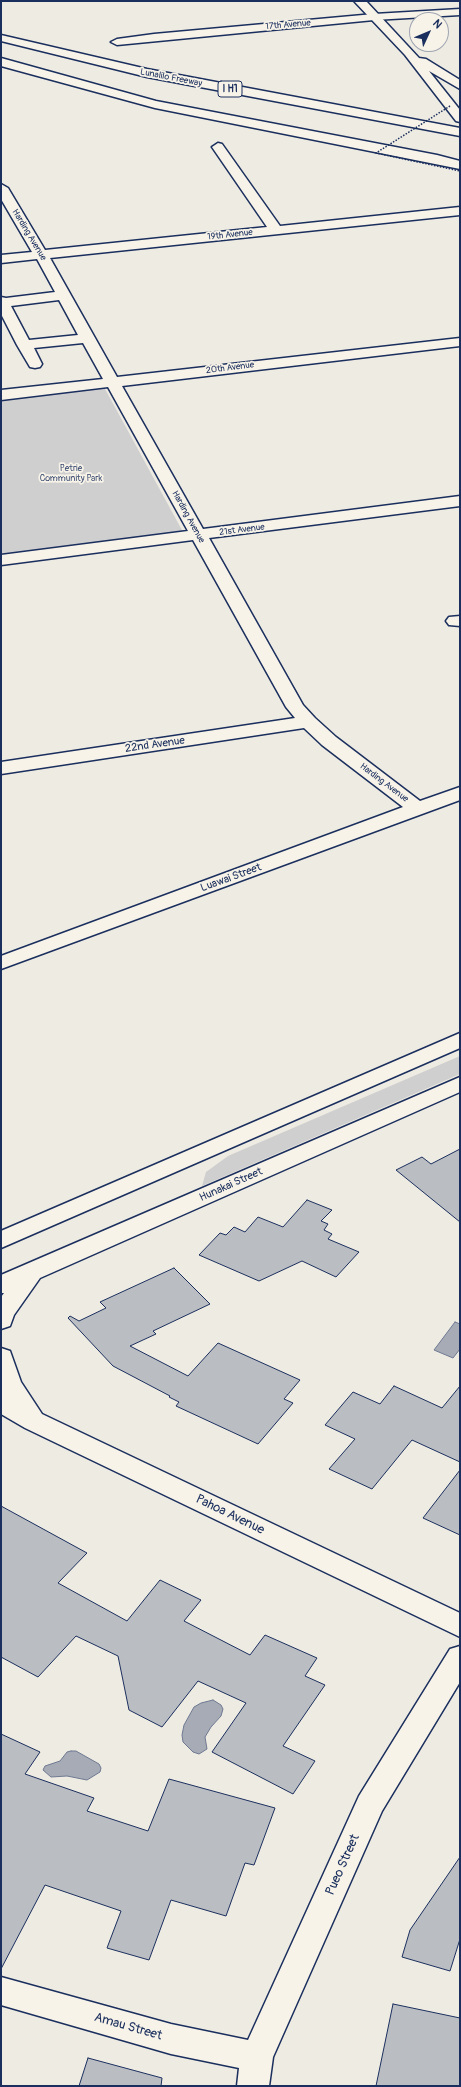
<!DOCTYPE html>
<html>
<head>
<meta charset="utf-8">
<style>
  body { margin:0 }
  #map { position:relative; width:461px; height:2087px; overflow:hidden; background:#eeebe2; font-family:Pangolin,sans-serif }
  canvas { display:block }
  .frame { position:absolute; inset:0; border:2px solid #1b2f5e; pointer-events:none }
  .north { position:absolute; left:409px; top:12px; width:40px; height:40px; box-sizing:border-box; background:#f7f3e8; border:1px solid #9fa5b1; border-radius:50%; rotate:46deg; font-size:11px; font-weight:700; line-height:16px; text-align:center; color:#1b2f5e }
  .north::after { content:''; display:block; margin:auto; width:14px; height:18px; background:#1b2f5e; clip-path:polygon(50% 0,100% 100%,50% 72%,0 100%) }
</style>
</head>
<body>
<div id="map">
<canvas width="461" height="2087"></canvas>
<div class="frame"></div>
<div class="north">N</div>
</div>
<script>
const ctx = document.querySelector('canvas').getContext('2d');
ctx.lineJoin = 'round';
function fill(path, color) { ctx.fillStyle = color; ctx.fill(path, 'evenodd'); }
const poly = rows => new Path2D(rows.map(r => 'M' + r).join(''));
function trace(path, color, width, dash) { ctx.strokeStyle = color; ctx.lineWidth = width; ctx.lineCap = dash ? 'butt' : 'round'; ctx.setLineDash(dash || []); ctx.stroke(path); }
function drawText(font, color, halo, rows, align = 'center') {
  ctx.font = font + ' Pangolin,sans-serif'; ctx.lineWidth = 3.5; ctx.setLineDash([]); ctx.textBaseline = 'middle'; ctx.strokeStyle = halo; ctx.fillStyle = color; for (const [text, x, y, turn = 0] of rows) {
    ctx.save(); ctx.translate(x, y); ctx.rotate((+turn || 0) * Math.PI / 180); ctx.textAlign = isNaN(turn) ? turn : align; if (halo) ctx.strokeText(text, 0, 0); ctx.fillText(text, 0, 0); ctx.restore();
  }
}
const green = poly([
  [104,387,183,532,1,554,1,400],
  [460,1056,460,1074,202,1186,206,1172,228,1156]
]);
const water = poly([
  [455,1322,460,1324,460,1349,453,1358,434,1350,455,1322],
  [213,1700,221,1705,223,1709,221,1716,211,1727,205,1737,207,1749,199,1754,193,1752,183,1742,182,1735,184,1725,194,1707,201,1703,213,1700],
  [71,1751,76,1751,99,1764,101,1768,100,1772,87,1780,67,1776,51,1777,43,1770,45,1766,60,1761,67,1752,71,1751]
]);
const building = poly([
  [460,1149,460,1222,396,1170,422,1157,431,1164,460,1149],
  [307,1200,332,1210,321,1221,328,1224,324,1230,332,1234,328,1239,359,1252,336,1277,302,1261,259,1281,199,1255,220,1233,226,1235,234,1227,245,1232,258,1217,283,1227,307,1200],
  [174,1268,210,1304,153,1331,156,1334,130,1346,188,1376,218,1343,300,1380,284,1399,293,1403,258,1444,176,1406,179,1402,169,1397,170,1396,113,1366,68,1318,70,1316,79,1321,106,1308,100,1302,174,1268],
  [394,1386,442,1408,460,1386,460,1462,412,1440,372,1489,329,1469,355,1439,325,1425,353,1392,380,1404,394,1386],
  [460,1470,460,1535,423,1518,460,1470],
  [1,1506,87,1553,58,1583,127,1621,160,1580,201,1600,184,1621,250,1655,265,1635,317,1658,305,1676,325,1685,283,1746,315,1761,293,1794,212,1752,246,1703,198,1681,162,1727,129,1710,118,1656,76,1636,38,1677,1,1657,1,1506],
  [1,1734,40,1752,25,1774,94,1798,87,1811,148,1831,169,1779,275,1808,254,1865,245,1863,226,1916,171,1900,149,1960,107,1948,121,1911,45,1885,1,1969,1,1734],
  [460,1857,460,1939,450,1971,402,1957,410,1930,460,1857],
  [393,2004,460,2018,460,2086,376,2086,393,2004],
  [88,2058,162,2078,161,2086,79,2086,88,2058]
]);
const minor = poly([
  [460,9,460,15,374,20,117,45,111,42,117,39,154,34,374,14,460,9],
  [218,143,222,144,280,226,460,207,460,215,50,258,117,377,460,338,460,346,122,386,203,529,460,496,460,506,209,538,303,705,315,718,336,737,420,801,460,787,460,800,1,969,1,956,403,807,322,745,304,728,1,774,1,762,295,718,286,707,193,540,1,565,1,555,188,531,108,387,1,400,1,390,103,379,83,343,34,348,42,364,40,367,35,368,30,367,17,345,1,314,1,297,6,298,55,292,37,259,1,263,1,255,32,252,1,199,1,184,8,188,45,250,267,227,212,147,218,143],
  [59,300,78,335,29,340,11,306,59,300],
  [460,616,460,626,449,625,446,621,449,617,460,616],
  [460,1033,460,1048,1,1248,1,1231,460,1033],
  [460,1077,460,1092,40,1278,14,1315,10,1326,1,1329,1,1297,4,1293,1,1293,1,1275,460,1077],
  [1,1348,10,1351,21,1382,42,1414,460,1613,460,1637,25,1428,1,1414,1,1348],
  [460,1646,460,1682,382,1811,273,2057,269,2086,237,2086,239,2068,171,2054,1,2005,1,1977,171,2024,248,2040,359,1796,450,1649,460,1646]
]);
const major = poly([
  [354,1,366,1,419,58,426,59,460,80,460,89,429,71,460,110,460,122,456,121,405,55,354,1]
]);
const highway = poly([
  [1,35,147,69,460,128,460,136,147,77,1,41,1,35],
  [1,58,156,101,437,155,460,161,460,169,155,108,1,66,1,58]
]);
const pathBridge = poly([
  [450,106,376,153,460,171]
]);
const farStreetnames = [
  ["17th Avenue",288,25,-5],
  ["Lunalilo Freeway",171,78,11],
  ["Harding Avenue",29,235,59],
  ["19th Avenue",230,235,-6],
  ["20th Avenue",230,368,-7],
  ["Harding Avenue",188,517,61],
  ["21st Avenue",242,530,-7],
  ["Harding Avenue",384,783,37]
];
const farParknames = [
  ["Petrie",71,469],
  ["Community Park",71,479]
];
const shields = [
  [230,89,24]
];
const shieldNames = [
  ["I H1",230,89]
];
const streetNames = [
  ["22nd Avenue",155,745,-8],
  ["Luawai Street",231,878,-20],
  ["Hunakai Street",231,1185,-24]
];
const nearStreetnames = [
  ["Pahoa Avenue",230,1515,26],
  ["Pueo Street",343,1865,-66],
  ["Amau Street",128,2027,16]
];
fill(green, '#cfcfcf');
fill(water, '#a6abb5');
trace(water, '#6e7992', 1);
fill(building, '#babdc2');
trace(building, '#1b2f5e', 1);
trace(minor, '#1b2f5e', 3);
trace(major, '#1b2f5e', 3);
trace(highway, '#1b2f5e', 3);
fill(minor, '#f7f3e8');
fill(major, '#f7f3e8');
fill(highway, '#f7f3e8');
trace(pathBridge, '#1b2f5e', 1.5, [1.5, 1.5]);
drawText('9px', '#1b2f5e', '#f7f3e8', farStreetnames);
drawText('9px', '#3f4f75', '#f7f3e8', farParknames);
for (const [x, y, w] of shields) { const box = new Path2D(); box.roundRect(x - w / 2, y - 8, w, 16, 3); ctx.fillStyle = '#f7f3e8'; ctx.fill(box); trace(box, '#1b2f5e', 1); }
drawText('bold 10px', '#1b2f5e', null, shieldNames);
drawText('11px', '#1b2f5e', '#f7f3e8', streetNames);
drawText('13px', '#1b2f5e', '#f7f3e8', nearStreetnames);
</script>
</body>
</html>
